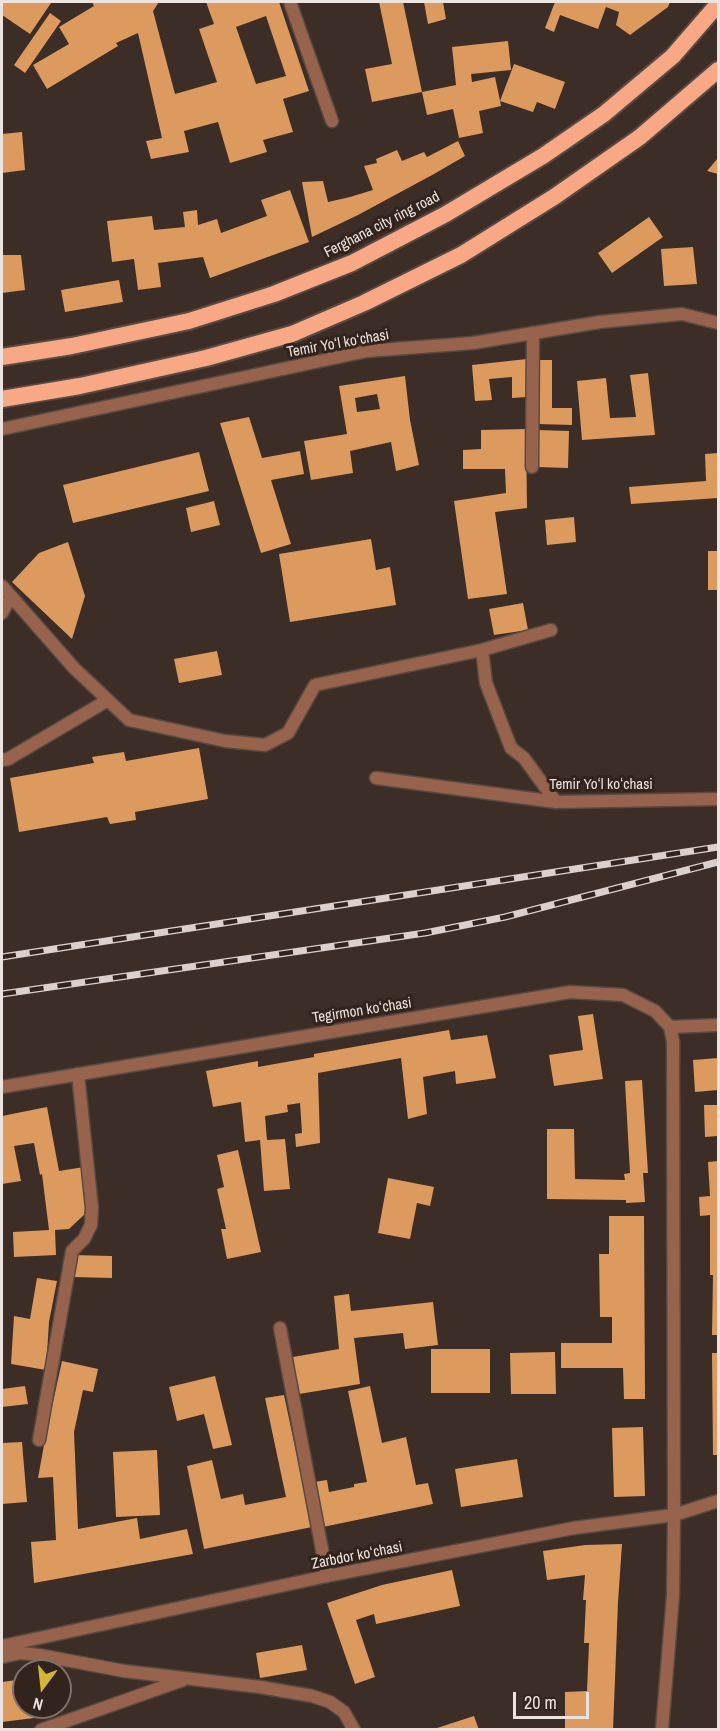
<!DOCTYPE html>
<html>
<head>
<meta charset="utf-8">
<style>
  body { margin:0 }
  #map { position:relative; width:720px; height:1731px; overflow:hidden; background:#3c2d26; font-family:"Archivo Narrow",sans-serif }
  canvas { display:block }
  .frame { position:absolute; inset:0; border:3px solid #ede3de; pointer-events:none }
  .north { position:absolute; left:12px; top:1659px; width:60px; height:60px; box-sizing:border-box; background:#32231c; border:2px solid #7d706a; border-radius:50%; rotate:195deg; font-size:16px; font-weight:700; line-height:24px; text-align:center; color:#ede3de }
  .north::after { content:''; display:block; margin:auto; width:21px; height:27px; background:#d2b736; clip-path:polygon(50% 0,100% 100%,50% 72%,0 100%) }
  .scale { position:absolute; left:513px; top:1692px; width:76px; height:27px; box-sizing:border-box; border:3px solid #ede3de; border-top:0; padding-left:8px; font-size:18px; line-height:21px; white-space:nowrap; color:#ede3de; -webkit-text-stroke:4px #32231c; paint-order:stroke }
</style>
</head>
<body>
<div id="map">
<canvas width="720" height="1731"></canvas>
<div class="frame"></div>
<div class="north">N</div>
<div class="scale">20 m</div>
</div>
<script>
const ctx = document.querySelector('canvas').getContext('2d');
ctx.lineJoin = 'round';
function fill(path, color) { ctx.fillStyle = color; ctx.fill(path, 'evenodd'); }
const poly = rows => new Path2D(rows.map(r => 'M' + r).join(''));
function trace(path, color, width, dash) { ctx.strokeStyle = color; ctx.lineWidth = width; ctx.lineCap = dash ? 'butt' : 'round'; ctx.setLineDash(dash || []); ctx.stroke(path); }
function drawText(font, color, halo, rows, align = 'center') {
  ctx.font = font + ' "Archivo Narrow",sans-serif'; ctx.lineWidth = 6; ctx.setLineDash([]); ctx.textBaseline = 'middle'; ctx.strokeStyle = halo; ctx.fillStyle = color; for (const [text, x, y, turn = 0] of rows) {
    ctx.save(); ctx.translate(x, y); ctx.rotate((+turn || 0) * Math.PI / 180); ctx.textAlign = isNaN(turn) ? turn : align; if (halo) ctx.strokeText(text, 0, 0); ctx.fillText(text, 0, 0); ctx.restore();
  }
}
const building = poly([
  [2,2,49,2,51,3,30,34,2,15],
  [92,2,159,2,153,11,175,94,217,82,199,29,214,24,206,2,279,2,309,91,283,99,293,132,263,140,267,152,230,163,218,122,184,131,189,152,151,159,146,141,162,138,138,33,116,43,118,46,47,89,33,65,69,44,59,27,94,6],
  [266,16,286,76,256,84,236,27],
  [379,2,403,2,422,92,372,102,365,69,392,64],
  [424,2,443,2,446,19,428,24],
  [555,2,670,2,668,7,630,35,616,25,619,12,606,7,598,29,560,15,554,32,545,28],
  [50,13,61,21,25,73,14,65],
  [508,41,511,70,471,74,472,82,495,77,500,101,501,106,479,111,483,133,459,138,453,109,427,115,422,92,456,85,452,47],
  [514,64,565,82,555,109,537,102,533,112,500,101],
  [22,132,25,170,2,173,2,134],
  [458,141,465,156,434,174,358,215,312,237,302,182,323,181,328,202,350,197,373,190,364,166,377,163,376,159,397,150,402,161,424,152,427,157],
  [718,158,718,174,707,171],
  [290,190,309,242,210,278,203,257,158,263,161,287,138,290,134,259,112,262,107,221,152,216,154,230,185,227,183,212,197,210,198,225,217,219,221,233,267,216,261,200],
  [649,217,663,237,612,273,598,253],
  [693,247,697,284,664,286,661,249],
  [2,255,21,255,25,290,2,293],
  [119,280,123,302,65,312,61,290],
  [527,359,526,397,512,398,512,377,489,379,492,400,475,401,472,365],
  [538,360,552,360,552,408,572,408,572,425,537,424],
  [648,373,655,435,582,440,577,381,606,378,610,418,636,417,630,375],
  [405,376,410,420,419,465,396,471,391,442,350,451,353,473,311,480,304,441,347,434,339,386],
  [377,394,380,409,357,412,355,398],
  [249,417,262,458,300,451,304,474,271,480,291,544,261,553,220,423],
  [526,429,527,508,495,512,507,594,468,599,454,501,506,493,505,469,463,469,463,450,481,449,481,430],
  [537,430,569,431,568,468,537,467],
  [199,452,209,491,73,523,63,485],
  [718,453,718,498,631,504,629,487,706,481,705,454],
  [214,501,220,525,191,532,186,508],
  [574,517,576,542,547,545,545,520],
  [371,539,376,570,390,567,396,605,290,622,279,554],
  [68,542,85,596,72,639,12,582,39,553],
  [708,551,718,551,718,590,708,590],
  [523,603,528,630,494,635,489,609],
  [217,651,222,675,179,683,174,659],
  [199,748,208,799,135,812,136,820,110,824,107,817,19,832,10,778,94,763,92,757,124,752,126,761],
  [593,1014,603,1079,554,1086,549,1055,583,1050,578,1016],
  [449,1030,451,1040,487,1035,496,1078,456,1084,455,1071,423,1077,427,1114,408,1119,401,1058,318,1073,320,1143,296,1147,295,1134,302,1133,300,1103,287,1105,288,1112,265,1116,267,1140,285,1139,290,1189,264,1191,260,1140,245,1142,241,1102,213,1107,206,1071,258,1061,258,1067,314,1057,314,1054],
  [718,1058,718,1090,695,1092,693,1060],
  [642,1080,648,1173,643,1173,645,1202,626,1203,626,1200,547,1199,547,1129,574,1129,575,1179,625,1180,624,1174,630,1173,625,1081],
  [704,1105,718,1105,718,1136,705,1137],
  [47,1107,59,1171,84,1167,86,1213,69,1229,55,1230,56,1255,14,1257,13,1232,49,1230,42,1174,40,1175,34,1143,14,1146,21,1181,2,1184,2,1116],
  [238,1150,261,1252,227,1259,221,1229,226,1229,217,1189,224,1187,217,1155],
  [718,1161,718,1335,712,1335,713,1275,710,1275,710,1215,700,1216,699,1197,710,1196,708,1162],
  [388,1178,434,1187,430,1206,417,1203,410,1239,378,1233],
  [609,1216,644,1216,645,1399,624,1399,623,1368,561,1368,561,1343,612,1343,612,1317,600,1317,599,1254,609,1254],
  [73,1255,112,1256,112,1278,73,1277],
  [37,1278,57,1281,49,1322,46,1370,11,1364,14,1316,30,1319],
  [349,1294,351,1311,433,1302,438,1345,405,1349,403,1333,354,1338,360,1384,299,1394,293,1357,339,1349,334,1296],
  [431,1349,490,1349,490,1393,431,1393],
  [555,1352,556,1394,511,1394,510,1353],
  [712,1353,718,1353,718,1455,713,1455],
  [62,1361,98,1369,93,1392,83,1390,74,1432,78,1529,137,1518,140,1539,187,1529,193,1554,34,1583,31,1542,56,1540,53,1477,38,1478,46,1434],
  [215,1376,232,1445,213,1449,204,1414,177,1421,169,1387],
  [25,1386,28,1404,2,1407,2,1389],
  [370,1386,382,1443,406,1437,416,1485,428,1483,433,1504,323,1527,314,1482,327,1480,329,1492,354,1487,354,1484,367,1482,348,1391],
  [284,1395,312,1527,204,1549,187,1466,212,1460,221,1499,243,1494,245,1505,286,1497,265,1398],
  [643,1427,645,1496,614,1497,612,1428],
  [22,1442,27,1502,2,1504,2,1443],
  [157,1450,160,1515,116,1517,113,1452],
  [517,1459,523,1497,461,1507,455,1469],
  [622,1544,618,1602,613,1730,565,1730,565,1692,587,1691,589,1643,584,1643,586,1600,583,1600,585,1575,547,1580,543,1551,585,1545],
  [452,1570,460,1606,376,1624,374,1614,356,1620,375,1677,355,1684,327,1603,382,1585],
  [302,1645,307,1670,260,1678,256,1653],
  [24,1679,24,1707,33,1707,34,1718,2,1722,2,1682],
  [474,1716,479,1730,434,1730,434,1729]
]);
const service = poly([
  [290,2,332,121],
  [532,467,533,333],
  [2,586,74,668,129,720,225,741,265,745,288,733,315,685,482,650],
  [2,613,11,596],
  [551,630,482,650,486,683,511,748,524,758,556,802],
  [2,760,8,759,108,700],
  [280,1328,327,1576],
  [39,1440,72,1251,84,1239,91,1225,92,1208,78,1074],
  [2,1657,21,1653,39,1655,124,1671,260,1687,312,1696,330,1702,344,1712,354,1730],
  [41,1730,183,1680]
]);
const minor = poly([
  [2,429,367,351,473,343,600,322,682,314,718,323],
  [376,778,556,802,718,799],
  [2,1087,570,992,623,995,655,1011,670,1027,718,1025],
  [2,1646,327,1576,574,1528,674,1515,718,1501],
  [662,1730,673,1595,674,1515,673,1041,670,1027]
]);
const trunk = poly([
  [2,357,72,346,189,321,274,294,352,263,446,214,543,156,604,114,673,56,718,4],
  [2,399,80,386,206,358,292,334,364,303,461,255,554,197,640,137,718,70]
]);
const rail = poly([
  [2,957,718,847],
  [2,994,425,933,505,917,718,862]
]);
const streetNames = [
  ["Ferghana city ring road",382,225,-27],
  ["Temir Yoʻl koʻchasi",338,344,-10],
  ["Temir Yoʻl koʻchasi",601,785],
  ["Tegirmon koʻchasi",362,1011,-9],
  ["Zarbdor koʻchasi",357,1556,-11]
];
fill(building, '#dc9a5e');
trace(service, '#584a43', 15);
trace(minor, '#584a43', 15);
trace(trunk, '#584a43', 20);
trace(service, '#98634d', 12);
trace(minor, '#98634d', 12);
trace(trunk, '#f8a885', 16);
trace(rail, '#dbd0cb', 7);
trace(rail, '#32231c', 4.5, [14]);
drawText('15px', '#ede3de', '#32231c', streetNames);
</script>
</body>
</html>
